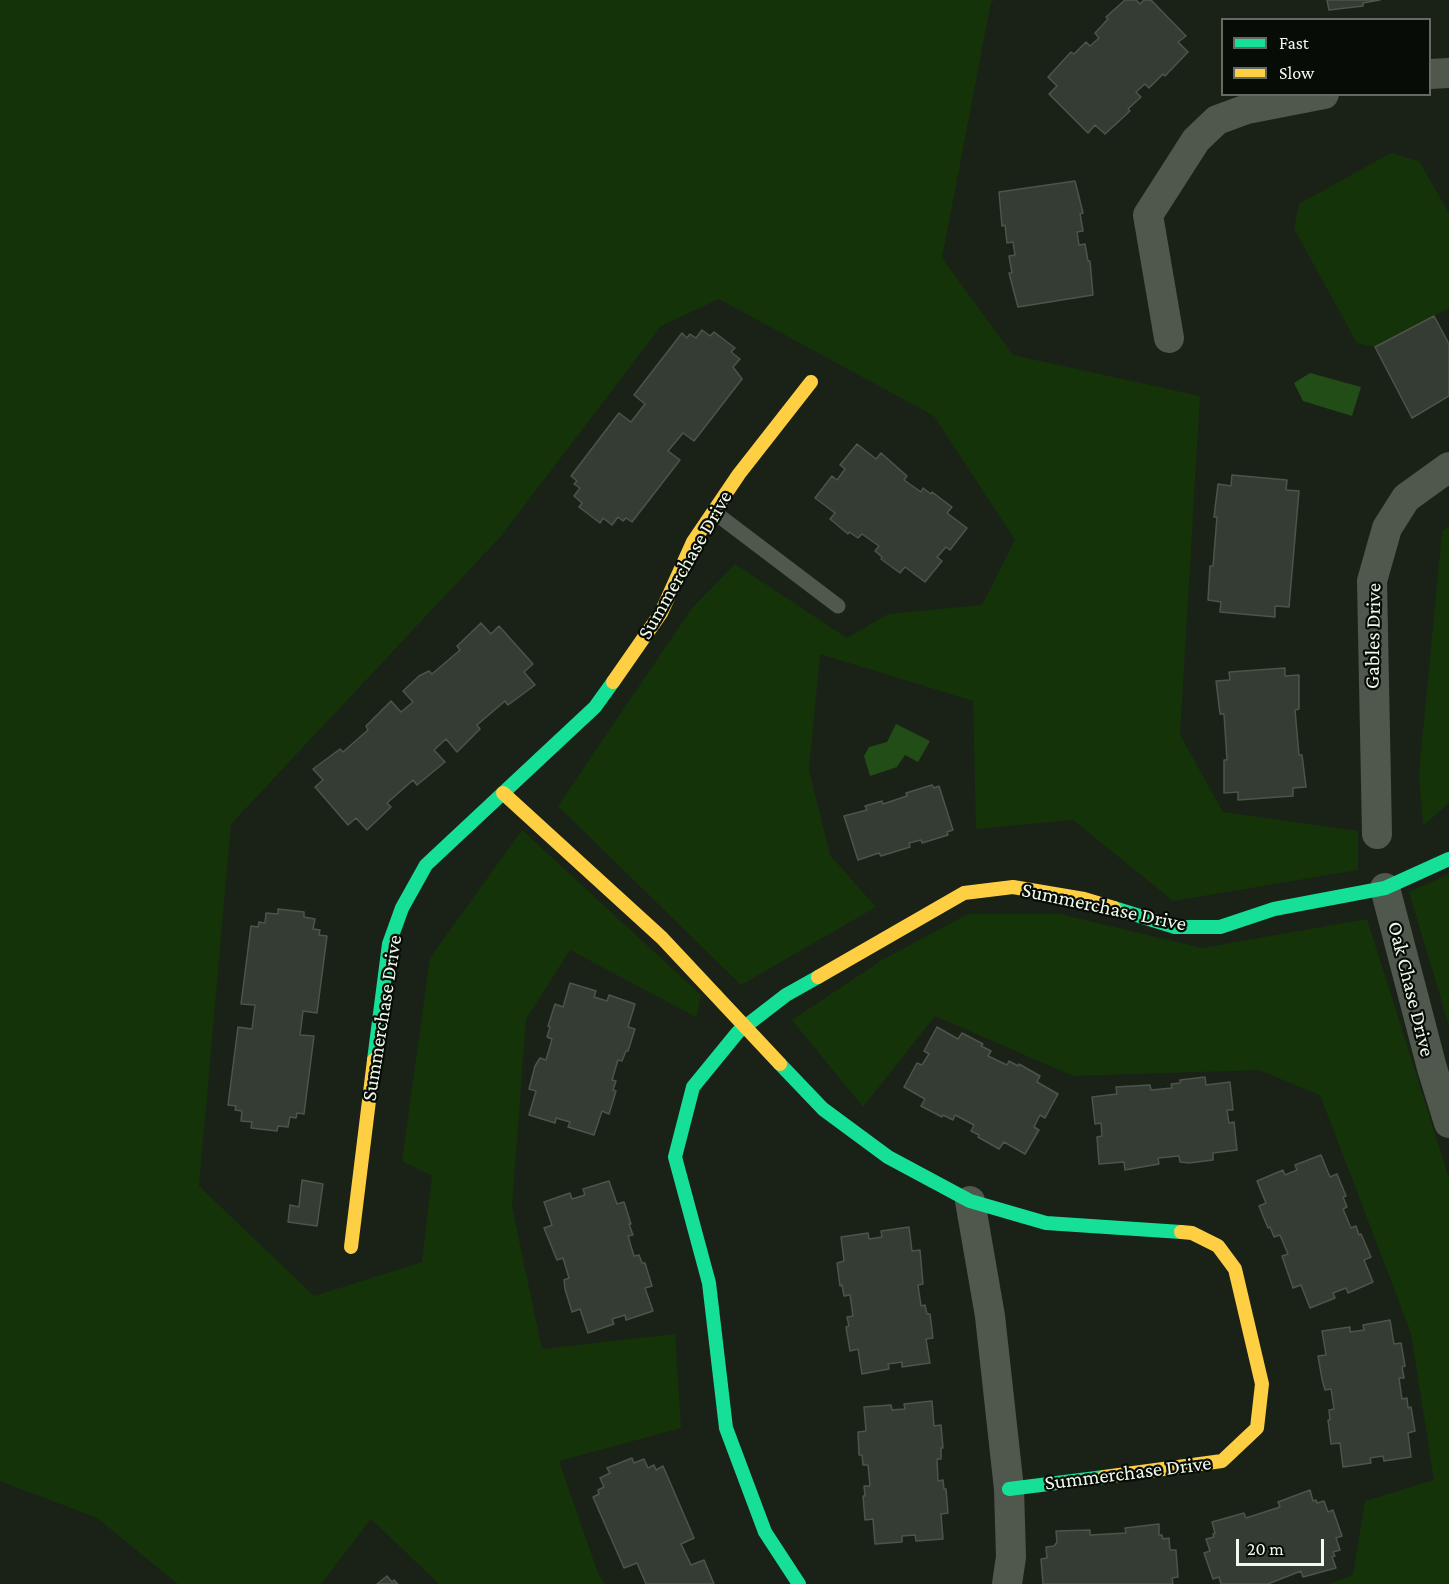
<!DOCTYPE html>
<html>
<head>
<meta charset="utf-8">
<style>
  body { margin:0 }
  #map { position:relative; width:1449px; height:1584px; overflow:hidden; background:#1a2217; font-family:"Crimson Pro",serif }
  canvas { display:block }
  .legend { position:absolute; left:1221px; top:18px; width:210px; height:78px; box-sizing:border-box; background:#070d06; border:2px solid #646b62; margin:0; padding:8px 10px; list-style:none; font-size:18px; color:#eff9ec }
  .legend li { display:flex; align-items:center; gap:12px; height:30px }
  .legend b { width:30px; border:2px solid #646b62 }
  .scale { position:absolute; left:1236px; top:1539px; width:88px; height:27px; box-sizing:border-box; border:3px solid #eff9ec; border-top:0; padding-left:8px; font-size:18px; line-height:21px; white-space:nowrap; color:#eff9ec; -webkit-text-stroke:4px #070d06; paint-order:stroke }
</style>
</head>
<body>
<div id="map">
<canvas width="1449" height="1584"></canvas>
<ul class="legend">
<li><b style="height:8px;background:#16e098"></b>Fast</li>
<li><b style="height:8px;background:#ffcf43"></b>Slow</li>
</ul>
<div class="scale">20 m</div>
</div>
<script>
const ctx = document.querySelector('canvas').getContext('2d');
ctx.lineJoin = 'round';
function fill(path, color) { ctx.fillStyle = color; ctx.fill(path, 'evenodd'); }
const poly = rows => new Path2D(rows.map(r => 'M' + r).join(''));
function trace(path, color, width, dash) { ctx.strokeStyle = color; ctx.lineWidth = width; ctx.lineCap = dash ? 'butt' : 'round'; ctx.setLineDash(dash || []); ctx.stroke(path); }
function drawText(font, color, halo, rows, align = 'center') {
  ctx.font = font + ' "Crimson Pro",serif'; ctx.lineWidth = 4.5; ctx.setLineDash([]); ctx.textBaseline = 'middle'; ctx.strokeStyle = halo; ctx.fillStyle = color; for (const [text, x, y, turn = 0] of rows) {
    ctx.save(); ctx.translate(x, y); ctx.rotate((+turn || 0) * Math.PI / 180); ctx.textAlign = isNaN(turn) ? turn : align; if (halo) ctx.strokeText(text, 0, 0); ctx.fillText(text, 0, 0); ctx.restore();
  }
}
const green = poly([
  [0,0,995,0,991,2,942,258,1013,355,1200,396,1180,735,1223,812,1358,831,1358,870,1173,901,1073,820,976,829,973,701,820,654,809,770,830,855,876,907,741,985,558,806,692,608,735,564,847,638,888,614,982,605,1015,540,934,416,719,299,661,326,501,536,231,824,199,1186,314,1296,422,1262,432,1176,402,1161,430,958,522,830,701,995,696,1017,570,950,526,1019,512,1207,542,1349,675,1334,681,1428,559,1461,598,1573,605,1584,439,1584,371,1519,321,1584,178,1584,97,1518,0,1481],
  [1391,153,1419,161,1449,213,1449,308,1375,347,1357,343,1294,229,1299,204],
  [1449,525,1449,803,1423,826,1419,773,1442,532],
  [1449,874,1449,1026,1409,892],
  [968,914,1060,914,1202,948,1367,919,1449,1178,1449,1584,1329,1584,1353,1575,1365,1501,1434,1480,1411,1333,1320,1095,1259,1070,1073,1076,935,1016,863,1107,792,1020,882,960]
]);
const water = poly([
  [1310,373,1361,387,1352,416,1303,401,1294,383],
  [896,724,930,741,918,762,905,755,897,767,870,776,864,756,869,747,887,742]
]);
const building = poly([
  [1125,0,1136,0,1140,4,1144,0,1151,0,1186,36,1178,42,1188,52,1165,76,1163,74,1149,88,1145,84,1136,92,1141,97,1128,109,1130,111,1105,134,1095,125,1088,133,1049,94,1057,86,1048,77,1071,52,1074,54,1086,42,1090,46,1099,38,1095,33,1108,19,1106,17,1125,0],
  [1327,0,1380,0,1363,3,1363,6,1329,10,1327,0],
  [1075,181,1083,213,1080,214,1083,231,1077,232,1079,245,1085,244,1088,261,1090,261,1093,295,1018,307,1009,273,1012,273,1009,256,1015,255,1013,242,1007,243,1005,225,1002,226,999,192,1075,181],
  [1434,316,1449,344,1449,396,1412,418,1375,347,1434,316],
  [702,330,710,336,714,332,735,348,731,352,740,359,733,367,742,379,694,441,683,433,668,451,680,460,632,522,626,518,623,521,618,517,612,525,603,518,600,523,579,507,582,503,574,496,580,488,574,484,577,481,571,476,619,413,631,422,645,404,634,395,682,333,687,338,690,334,696,338,702,330],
  [857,444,876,459,881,453,907,476,904,480,921,492,923,488,931,494,932,492,952,507,947,513,967,528,950,550,946,547,937,557,942,561,925,582,905,567,900,573,881,559,882,557,875,551,879,546,862,534,858,538,849,532,848,534,830,519,835,513,815,498,832,476,837,480,845,469,840,465,857,444],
  [1232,475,1287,480,1286,490,1299,491,1289,607,1275,606,1275,617,1220,612,1221,602,1208,600,1210,566,1213,566,1217,517,1214,517,1218,484,1231,486,1232,475],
  [481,623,491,634,499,626,533,664,524,672,535,685,508,705,505,701,477,725,480,729,457,752,446,739,434,750,445,762,417,785,413,780,387,803,391,807,367,830,356,818,348,825,315,787,323,780,313,769,340,749,343,752,368,730,366,726,391,701,401,712,413,702,403,691,419,676,429,671,432,674,460,650,457,646,481,623],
  [1285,668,1285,676,1299,675,1299,709,1295,710,1299,755,1302,755,1306,787,1293,788,1293,796,1238,800,1238,792,1224,793,1224,760,1227,760,1224,714,1220,714,1216,681,1230,680,1229,672,1285,668],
  [932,785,934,788,939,786,953,830,947,832,948,835,922,843,921,840,909,843,910,847,881,856,879,853,858,860,844,816,867,810,865,806,882,801,883,804,907,796,906,793,932,785],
  [278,909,304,912,304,917,315,919,313,929,320,930,319,935,327,936,317,1013,303,1011,300,1035,314,1036,304,1114,297,1113,296,1118,290,1117,288,1127,278,1126,277,1131,251,1128,252,1122,241,1121,242,1111,235,1110,236,1106,228,1105,238,1027,252,1029,255,1005,241,1004,251,926,258,927,259,922,265,923,266,913,278,914,278,909],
  [570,983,596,991,594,997,607,1001,609,995,635,1004,628,1027,635,1029,628,1051,626,1051,622,1061,618,1060,612,1080,616,1081,613,1090,616,1091,609,1114,602,1111,594,1135,568,1127,570,1122,556,1118,555,1123,529,1115,536,1091,529,1089,535,1066,540,1058,546,1060,552,1039,547,1037,550,1027,548,1026,555,1004,563,1007,570,983],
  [937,1027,958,1039,962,1033,983,1044,981,1046,991,1051,988,1056,1007,1065,1009,1061,1018,1066,1019,1064,1040,1076,1037,1082,1058,1094,1045,1118,1040,1115,1034,1127,1039,1130,1025,1154,1004,1142,999,1149,978,1137,979,1135,971,1131,974,1125,955,1115,953,1120,943,1115,942,1117,921,1106,925,1099,904,1087,917,1063,922,1065,929,1054,924,1051,937,1027],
  [1205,1077,1206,1085,1230,1082,1233,1110,1227,1110,1229,1123,1234,1122,1237,1150,1213,1153,1213,1160,1189,1163,1180,1162,1179,1156,1158,1158,1159,1164,1125,1170,1124,1162,1099,1164,1097,1137,1102,1136,1101,1123,1095,1124,1092,1097,1117,1094,1116,1087,1150,1085,1151,1090,1172,1088,1171,1084,1180,1083,1180,1080,1205,1077],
  [1321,1155,1330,1177,1337,1174,1346,1196,1343,1197,1347,1207,1343,1209,1351,1228,1356,1226,1359,1235,1361,1234,1371,1257,1364,1260,1373,1282,1348,1293,1346,1288,1333,1293,1335,1298,1310,1308,1301,1285,1293,1288,1282,1256,1288,1254,1280,1235,1274,1237,1270,1227,1268,1228,1259,1206,1266,1203,1257,1181,1283,1170,1285,1175,1297,1170,1295,1165,1321,1155],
  [302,1180,323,1184,317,1226,288,1222,290,1205,299,1207,302,1180],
  [609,1181,617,1204,624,1202,631,1224,629,1224,633,1235,628,1236,634,1256,639,1255,642,1263,645,1263,652,1286,645,1288,653,1311,626,1320,625,1315,612,1319,614,1324,588,1333,580,1309,572,1312,565,1289,564,1280,569,1278,563,1258,557,1260,544,1228,552,1225,544,1202,570,1193,572,1199,585,1195,583,1189,609,1181],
  [909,1227,912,1251,920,1250,923,1284,918,1285,921,1306,925,1305,927,1314,930,1314,933,1338,926,1339,930,1363,902,1367,902,1362,888,1364,889,1369,862,1374,858,1349,850,1351,846,1327,849,1326,847,1317,853,1316,850,1295,844,1296,842,1285,840,1286,837,1263,844,1261,841,1237,868,1233,869,1239,882,1237,881,1231,909,1227],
  [1390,1320,1394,1344,1401,1343,1405,1366,1402,1367,1404,1378,1399,1378,1402,1399,1407,1398,1408,1408,1411,1407,1415,1431,1408,1433,1411,1457,1384,1461,1383,1456,1370,1458,1371,1463,1343,1467,1340,1443,1331,1444,1328,1420,1330,1420,1329,1410,1334,1409,1331,1389,1325,1390,1322,1379,1318,1356,1326,1355,1322,1331,1350,1327,1350,1332,1364,1330,1363,1325,1390,1320],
  [932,1401,934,1426,941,1425,943,1448,941,1448,941,1459,937,1459,938,1481,943,1480,944,1489,946,1489,948,1513,941,1514,943,1539,916,1541,915,1535,902,1536,902,1542,875,1544,873,1519,865,1520,863,1496,865,1496,864,1486,870,1486,868,1465,863,1465,862,1455,859,1455,858,1432,866,1431,864,1407,891,1405,892,1410,905,1409,904,1404,932,1401],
  [632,1458,634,1463,644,1459,648,1468,654,1465,656,1470,663,1466,694,1538,681,1544,691,1565,704,1560,714,1584,646,1584,637,1563,624,1568,593,1497,599,1494,598,1490,604,1487,600,1478,610,1473,607,1468,632,1458],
  [1310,1490,1313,1501,1316,1500,1317,1503,1324,1501,1328,1512,1333,1510,1342,1536,1336,1538,1340,1550,1333,1552,1335,1556,1332,1557,1336,1568,1303,1577,1301,1571,1268,1584,1221,1584,1219,1577,1213,1579,1204,1553,1210,1551,1206,1539,1214,1537,1213,1534,1215,1533,1212,1522,1244,1513,1246,1518,1280,1507,1278,1502,1310,1490],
  [1159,1524,1159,1535,1162,1535,1163,1539,1169,1538,1170,1550,1176,1550,1178,1577,1172,1578,1173,1584,1043,1584,1041,1559,1047,1558,1046,1547,1054,1546,1057,1542,1056,1531,1090,1530,1090,1535,1126,1533,1125,1528,1159,1524],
  [387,1576,392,1582,394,1580,398,1584,377,1584,387,1576]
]);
const lane = poly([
  [714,512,838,606]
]);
const street = poly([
  [1430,74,1449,73],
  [1169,338,1148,215,1196,140,1217,120,1247,109,1324,94],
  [1377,834,1372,581,1387,528,1406,498,1449,467],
  [1385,888,1432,1068,1449,1123],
  [970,1201,990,1316,1009,1489,1011,1557,1007,1584]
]);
const fast = poly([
  [1114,908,1175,927,1220,927,1274,909,1385,888,1449,859],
  [374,1060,389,944,402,908,426,865,595,707,613,682],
  [780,1064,823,1109,888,1157,970,1201,1046,1223,1181,1232],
  [1009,1489,1104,1477],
  [799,1584,765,1532,726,1428,709,1283,675,1157,693,1087,738,1032,786,995,818,977]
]);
const slow = poly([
  [613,682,661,613,693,542,739,474,811,382],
  [503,793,662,938,780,1064],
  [818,977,964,893,1013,887,1084,899,1114,908],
  [351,1247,374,1060],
  [1104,1477,1222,1461,1257,1428,1262,1384,1235,1269,1218,1246,1192,1233,1181,1232]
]);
const streetNames = [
  ["Summerchase Drive",685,565,-60],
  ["Gables Drive",1373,636,-89],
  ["Summerchase Drive",1104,907,12],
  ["Oak Chase Drive",1411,989,76],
  ["Summerchase Drive",382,1018,-81],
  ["Summerchase Drive",1128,1473,-7]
];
fill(green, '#143309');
fill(water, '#234d16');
fill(building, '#353c33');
trace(building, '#4d544a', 1.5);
trace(lane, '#50584d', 15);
trace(street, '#50584d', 30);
trace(fast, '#16e098', 14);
trace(slow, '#ffcf43', 14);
drawText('21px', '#eff9ec', '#070d06', streetNames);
</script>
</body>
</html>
